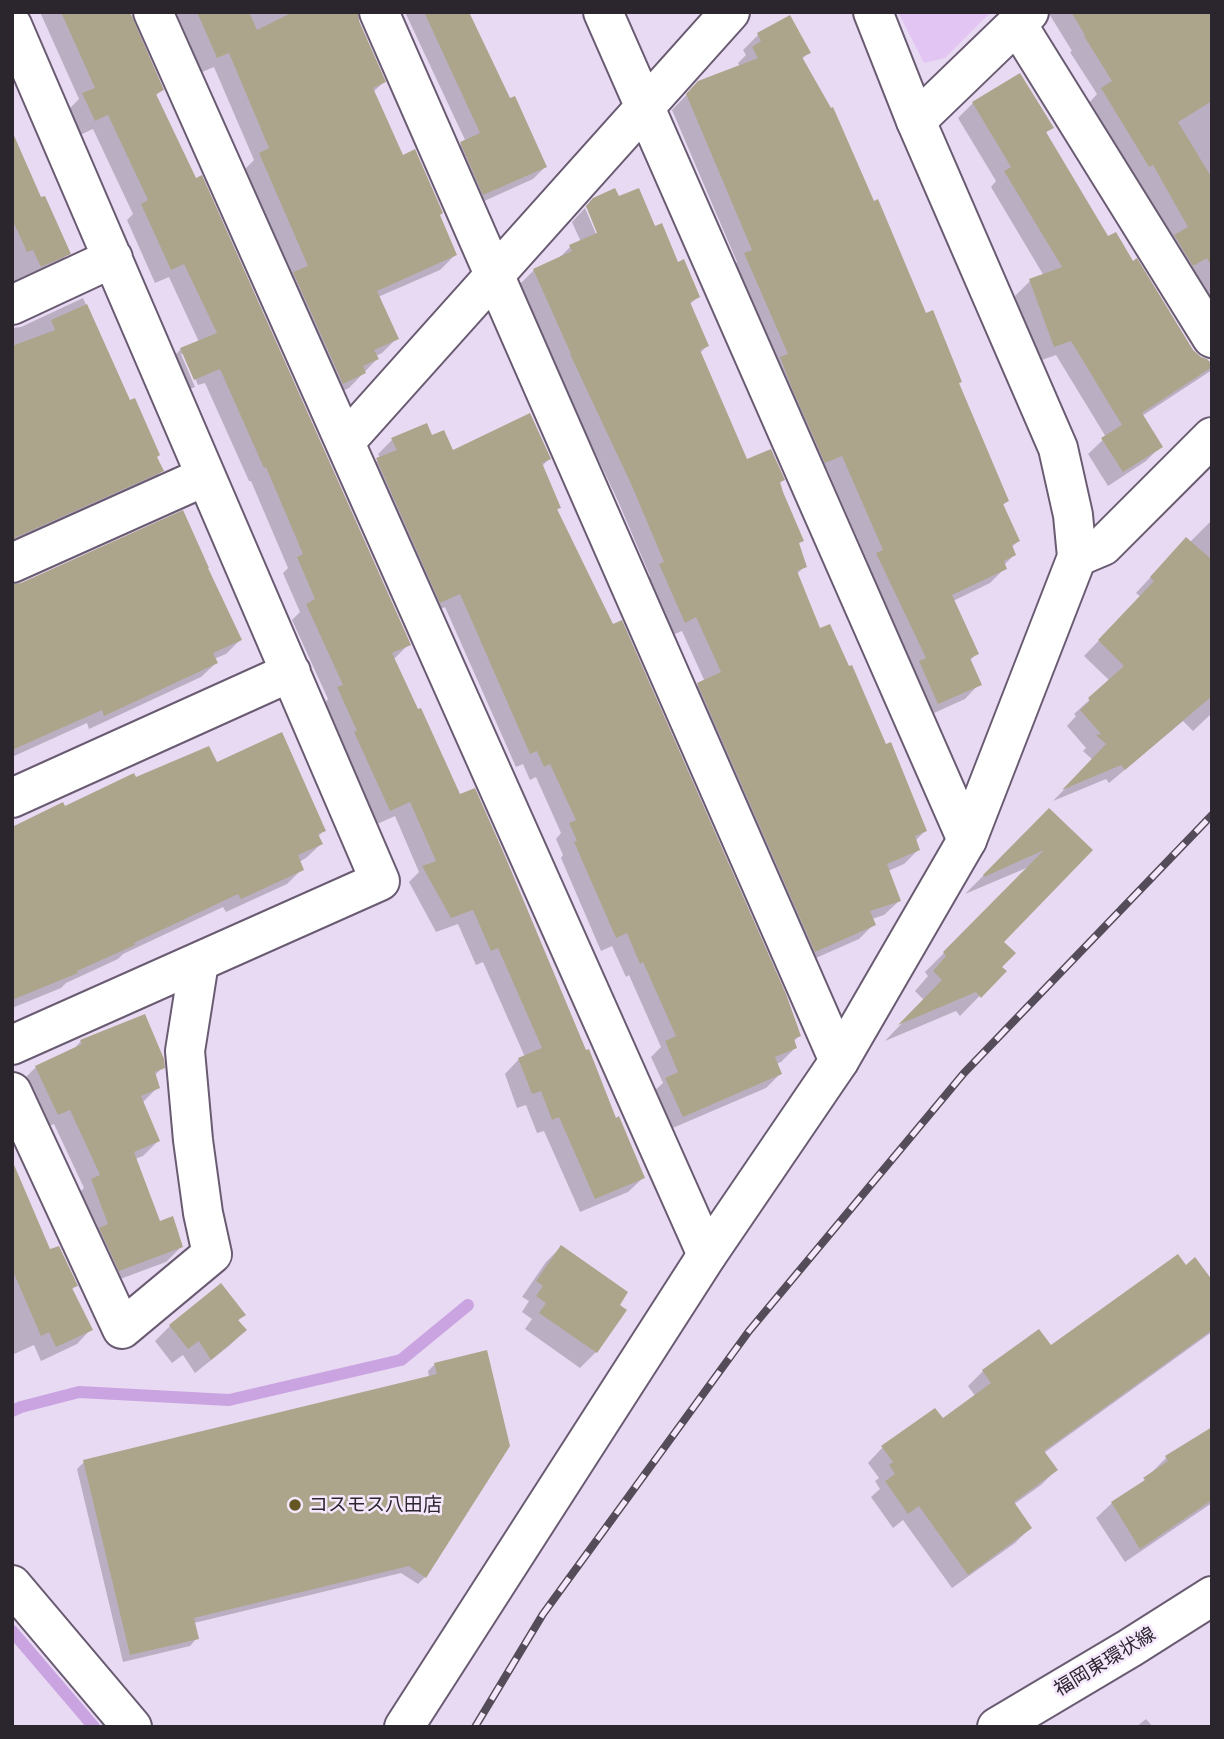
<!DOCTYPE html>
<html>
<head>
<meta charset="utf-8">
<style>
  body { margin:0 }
  #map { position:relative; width:1224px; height:1739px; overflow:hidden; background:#e9daf3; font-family:Inter,sans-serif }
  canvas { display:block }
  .frame { position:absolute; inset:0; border:14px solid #2b252e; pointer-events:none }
</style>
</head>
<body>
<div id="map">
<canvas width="1224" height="1739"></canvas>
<div class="frame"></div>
</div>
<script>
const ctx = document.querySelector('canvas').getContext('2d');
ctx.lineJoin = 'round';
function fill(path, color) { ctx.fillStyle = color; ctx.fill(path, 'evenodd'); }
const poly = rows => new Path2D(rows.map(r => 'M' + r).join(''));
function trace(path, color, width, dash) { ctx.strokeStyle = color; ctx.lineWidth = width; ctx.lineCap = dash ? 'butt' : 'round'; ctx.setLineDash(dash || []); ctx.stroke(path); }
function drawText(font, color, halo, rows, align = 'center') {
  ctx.font = font + ' Inter,"Noto Sans JP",sans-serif'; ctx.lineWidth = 5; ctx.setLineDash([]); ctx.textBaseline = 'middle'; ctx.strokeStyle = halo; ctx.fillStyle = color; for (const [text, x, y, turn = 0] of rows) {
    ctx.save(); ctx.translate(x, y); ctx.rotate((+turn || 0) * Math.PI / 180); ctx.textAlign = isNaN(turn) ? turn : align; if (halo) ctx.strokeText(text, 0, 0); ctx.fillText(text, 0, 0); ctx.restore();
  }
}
const green = poly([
  [898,12,991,12,945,58,924,63]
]);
const shadow = poly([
  [40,12,128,12,162,90,155,96,409,644,393,660,643,1178,628,1192,580,1212,544,1131,537,1133,526,1105,517,1108,505,1074,519,1059,525,1057,483,962,476,965,458,924,436,932,409,882,419,872,395,816,375,825,324,704,328,699,292,620,300,612,283,573,288,568,251,481,249,481,205,383,198,385,185,354,181,354,195,387,179,393,166,364,181,349,199,342,169,277,155,283,127,220,133,214,93,129,80,135,69,109,79,99],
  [176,12,357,12,357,21,384,82,373,92,402,157,438,216,455,255,440,270,378,297,397,338,382,353,376,356,377,359,349,388,328,398,291,276,245,169,254,160,214,67,202,72],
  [405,12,467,12,489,59,545,167,533,179,471,207,449,156,461,144,466,142],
  [1048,12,1212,12,1212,335,1173,239,1137,179,1134,181,1088,104,1097,94,1070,52,1072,51],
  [790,18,809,52,802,59,957,384,1007,501,1002,506,1018,541,1011,548,1014,555,1004,565,1005,568,990,583,953,601,977,654,969,661,979,684,965,699,923,718,862,569,868,563,827,469,810,476,730,269,737,262,672,110,699,82,740,67,738,63,746,55,743,50,758,35],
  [973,103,1051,127,1045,134,1108,239,1192,351,1200,358,1212,362,1212,370,1142,416,1161,446,1146,461,1108,486,1088,454,1106,437,1056,355,1039,361,1015,296,1030,281,1044,276,991,187,996,181,958,118],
  [12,135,41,200,69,253,54,267,12,287],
  [618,199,654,228,698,297,689,305,707,346,700,353,746,461,783,480,779,484,802,540,797,545,805,566,797,574,819,630,885,747,925,831,915,841,918,850,904,864,888,871,899,901,884,915,872,919,874,924,859,939,800,965,684,699,698,685,705,682,682,631,670,636,646,580,650,576,618,501,556,370,557,369,520,284,534,270,558,259,570,247,581,242,572,222,585,208,599,241,603,240,589,208,586,208,594,200],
  [83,298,129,402,162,471,148,485,12,546,12,328,21,327],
  [431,438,452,452,549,459,542,466,559,508,556,511,799,1036,793,1042,795,1048,781,1062,776,1064,780,1074,766,1088,668,1130,652,1093,663,1083,651,1057,661,1047,629,975,626,977,612,946,601,951,561,858,563,855,556,839,561,833,536,777,530,780,523,764,516,767,445,607,426,616,363,474,380,458,378,454,392,440],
  [1212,520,1212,713,1193,731,1183,721,1109,783,1106,779,1053,801,1093,760,1083,751,1086,748,1067,726,1076,716,1074,714,1110,681,1084,656,1141,597,1136,593,1172,554,1190,542],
  [12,586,240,640,226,654,214,659,216,663,201,677,89,729,87,723,12,757],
  [216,765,324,830,318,837,321,844,306,858,299,862,302,869,287,884,226,912,223,907,123,954,118,959,66,983,61,988,12,1008,12,831,135,780],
  [1049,810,1091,850,1001,942,1000,967,1004,971,960,1016,956,1011,885,1041,924,1000,915,991,928,976,925,972,1031,866,965,894],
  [81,1041,163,1067,154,1076,158,1087,143,1102,158,1141,143,1156,135,1159,159,1223,181,1247,166,1262,104,1285,77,1195,84,1188,54,1124,42,1129,21,1082,36,1067,73,1050],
  [12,1167,49,1252,76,1286,71,1290,91,1329,77,1344,41,1361,34,1345,12,1355],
  [561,1247,617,1305,625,1310,596,1352,580,1368,525,1329,532,1319,522,1312,529,1301,522,1297,546,1262],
  [1212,1303,1212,1332,1209,1334,1044,1453,1056,1470,1041,1485,1013,1505,1030,1528,1015,1543,952,1588,903,1520,893,1528,871,1497,880,1489,875,1481,879,1478,868,1463,882,1448,943,1421,976,1397,968,1386,983,1371,1051,1347],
  [243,1315,237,1322,245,1330,230,1345,195,1373,183,1355,172,1363,155,1341,170,1326],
  [486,1352,425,1577,418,1584,401,1573,194,1623,197,1638,190,1646,123,1662,77,1469,84,1462,429,1377,428,1371,435,1364],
  [1212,1429,1212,1503,1125,1562,1096,1518,1112,1503,1136,1488,1152,1474,1151,1473,1166,1458],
  [1146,1719,1153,1727,1136,1727]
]);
const stream = poly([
  [12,1411,21,1407,79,1392,229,1400,401,1360,468,1305],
  [12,1631,94,1727]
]);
const building = poly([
  [61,12,130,12,164,90,156,94,196,178,202,175,411,645,392,653,418,709,421,708,460,794,475,788,505,856,586,1050,589,1049,616,1118,619,1116,645,1178,595,1199,559,1117,552,1120,541,1091,532,1094,518,1058,542,1048,498,948,491,951,473,910,451,918,422,866,436,861,410,802,390,811,354,732,357,731,337,687,343,685,306,604,315,599,297,557,303,554,266,467,264,468,220,369,194,380,180,348,217,333,184,264,171,270,141,204,148,200,108,115,95,121,82,93,95,88],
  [197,12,249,12,257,30,293,12,358,12,359,21,386,82,373,88,403,155,415,149,443,213,440,215,457,255,377,291,399,339,374,350,379,359,363,366,366,373,343,384,293,272,308,266,259,153,269,148,229,53,217,58],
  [424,12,469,12,510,98,515,96,547,167,483,195,460,142,480,133],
  [1071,12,1212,12,1212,101,1178,122,1212,178,1212,267,1207,258,1193,266,1174,235,1188,227,1153,165,1149,167,1101,88,1112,81,1084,36,1085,35],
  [790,15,811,53,802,57,831,108,833,107,874,201,878,199,926,313,933,310,962,382,959,383,1009,501,1003,504,1020,541,1012,545,1016,555,1004,561,1007,569,952,595,979,654,970,658,982,685,938,704,919,661,926,658,876,553,883,550,842,456,825,463,791,386,780,357,788,354,744,253,752,250,686,94,698,81,758,58,752,47,761,41,757,33],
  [1020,73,1054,128,1046,132,1108,236,1116,232,1133,261,1137,258,1193,350,1201,357,1207,359,1212,365,1212,367,1142,413,1163,447,1123,472,1101,438,1122,425,1071,341,1054,347,1029,279,1062,267,1004,171,1011,167,972,102],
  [12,131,41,197,45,196,71,254,41,267,33,250,27,252,12,219],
  [615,188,619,196,639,188,655,226,662,223,678,262,684,259,700,297,690,302,709,346,700,350,747,459,771,449,785,480,780,482,783,492,804,541,799,543,807,567,797,571,820,628,830,624,849,666,852,665,886,744,891,742,927,831,915,836,920,850,887,864,901,901,870,911,876,925,815,952,697,683,721,672,696,617,685,623,659,564,664,562,632,486,570,354,571,354,533,269,572,251,569,245,597,233,586,206,593,198],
  [87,304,130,400,135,398,160,455,157,457,164,471,12,539,12,346,55,330,51,320],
  [530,413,551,459,542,463,561,508,557,509,613,624,622,620,786,994,801,1036,794,1039,797,1048,775,1057,782,1074,683,1117,665,1078,678,1072,665,1041,676,1036,643,962,640,964,627,933,616,938,574,842,577,841,569,823,576,820,550,764,544,767,537,751,530,754,460,594,440,603,376,458,397,450,391,438,427,423,432,435,444,430,453,450],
  [183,510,209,568,208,568,242,640,213,653,218,663,104,716,102,710,12,750,12,584,21,583],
  [1186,537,1212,560,1212,696,1125,770,1121,765,1062,790,1106,744,1096,735,1101,734,1080,710,1090,701,1088,698,1124,666,1098,640,1154,581,1150,577],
  [282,732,326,831,318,834,323,844,298,855,304,870,241,899,238,894,134,943,135,945,77,971,78,973,12,1000,12,827,63,802,65,806,134,773,136,777,209,746,217,762],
  [1049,808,1093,850,1004,942,1016,953,1002,967,1007,971,981,998,976,992,898,1025,942,980,933,971,946,956,943,952,1044,850,984,877,983,875],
  [145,1014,164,1059,165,1068,155,1072,160,1088,141,1096,160,1141,134,1152,160,1221,173,1216,183,1247,119,1271,99,1228,108,1224,91,1179,100,1175,70,1110,58,1115,35,1066,82,1044,80,1040],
  [12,1160,50,1249,59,1246,78,1286,72,1288,93,1330,56,1347,49,1332,41,1336,12,1269],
  [561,1245,628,1292,620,1305,627,1310,597,1353,539,1313,546,1303,536,1296,543,1286,536,1281],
  [1178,1254,1186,1265,1195,1257,1212,1280,1212,1330,1044,1451,1058,1470,1014,1502,1032,1528,968,1575,919,1506,908,1514,885,1481,895,1474,889,1465,893,1462,881,1446,935,1408,943,1418,991,1383,982,1370,1039,1329,1051,1345],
  [221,1283,246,1315,238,1320,247,1330,211,1360,199,1341,188,1349,169,1325],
  [487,1350,510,1446,426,1578,409,1566,194,1618,199,1639,130,1655,83,1460,437,1374,434,1363],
  [1212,1427,1212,1500,1140,1549,1111,1502,1145,1480,1143,1478,1168,1461,1165,1456]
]);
const street = poly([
  [153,12,707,1255],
  [379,12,839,1061],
  [603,12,967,840],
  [1017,24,1212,338],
  [12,25,380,881,12,1045],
  [916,121,1029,12],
  [12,305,113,258],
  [345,442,730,12],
  [1077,557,1103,546,1212,437],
  [12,563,206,476],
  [12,798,291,672],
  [12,1092,122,1329,212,1254,203,1213,193,1140,185,1051,199,962],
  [12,1585,132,1727]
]);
const secondary = poly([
  [404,1727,707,1255,839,1061,967,840,1077,557,1073,515,1058,448,916,121,873,12]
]);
const primary = poly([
  [997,1727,1130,1648,1212,1596]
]);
const rail = poly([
  [475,1727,543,1614,749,1331,964,1073,1212,815]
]);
const markers = [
  [295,1505,7,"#645724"]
];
const poiNames = [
  ["コスモス八田店",309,1505]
];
const streetNames = [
  ["福岡東環状線",1105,1662,-31]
];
fill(green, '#e2c5f3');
fill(shadow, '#0003');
trace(stream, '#caa4e1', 12);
fill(building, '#aca58b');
trace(street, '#695b71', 42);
trace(secondary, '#695b71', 42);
trace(primary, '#695b71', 42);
trace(street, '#fff', 38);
trace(secondary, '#fff', 38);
trace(primary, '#fff', 38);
trace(rail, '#544c58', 8);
trace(rail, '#f5e8fc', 5, [16]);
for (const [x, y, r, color] of markers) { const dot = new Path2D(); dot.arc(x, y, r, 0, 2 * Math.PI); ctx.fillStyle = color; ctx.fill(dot); trace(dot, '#f5e8fc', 2.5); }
drawText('19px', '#2b252e', '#f5e8fc', poiNames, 'left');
drawText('19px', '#2b252e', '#f5e8fc', streetNames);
</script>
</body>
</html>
